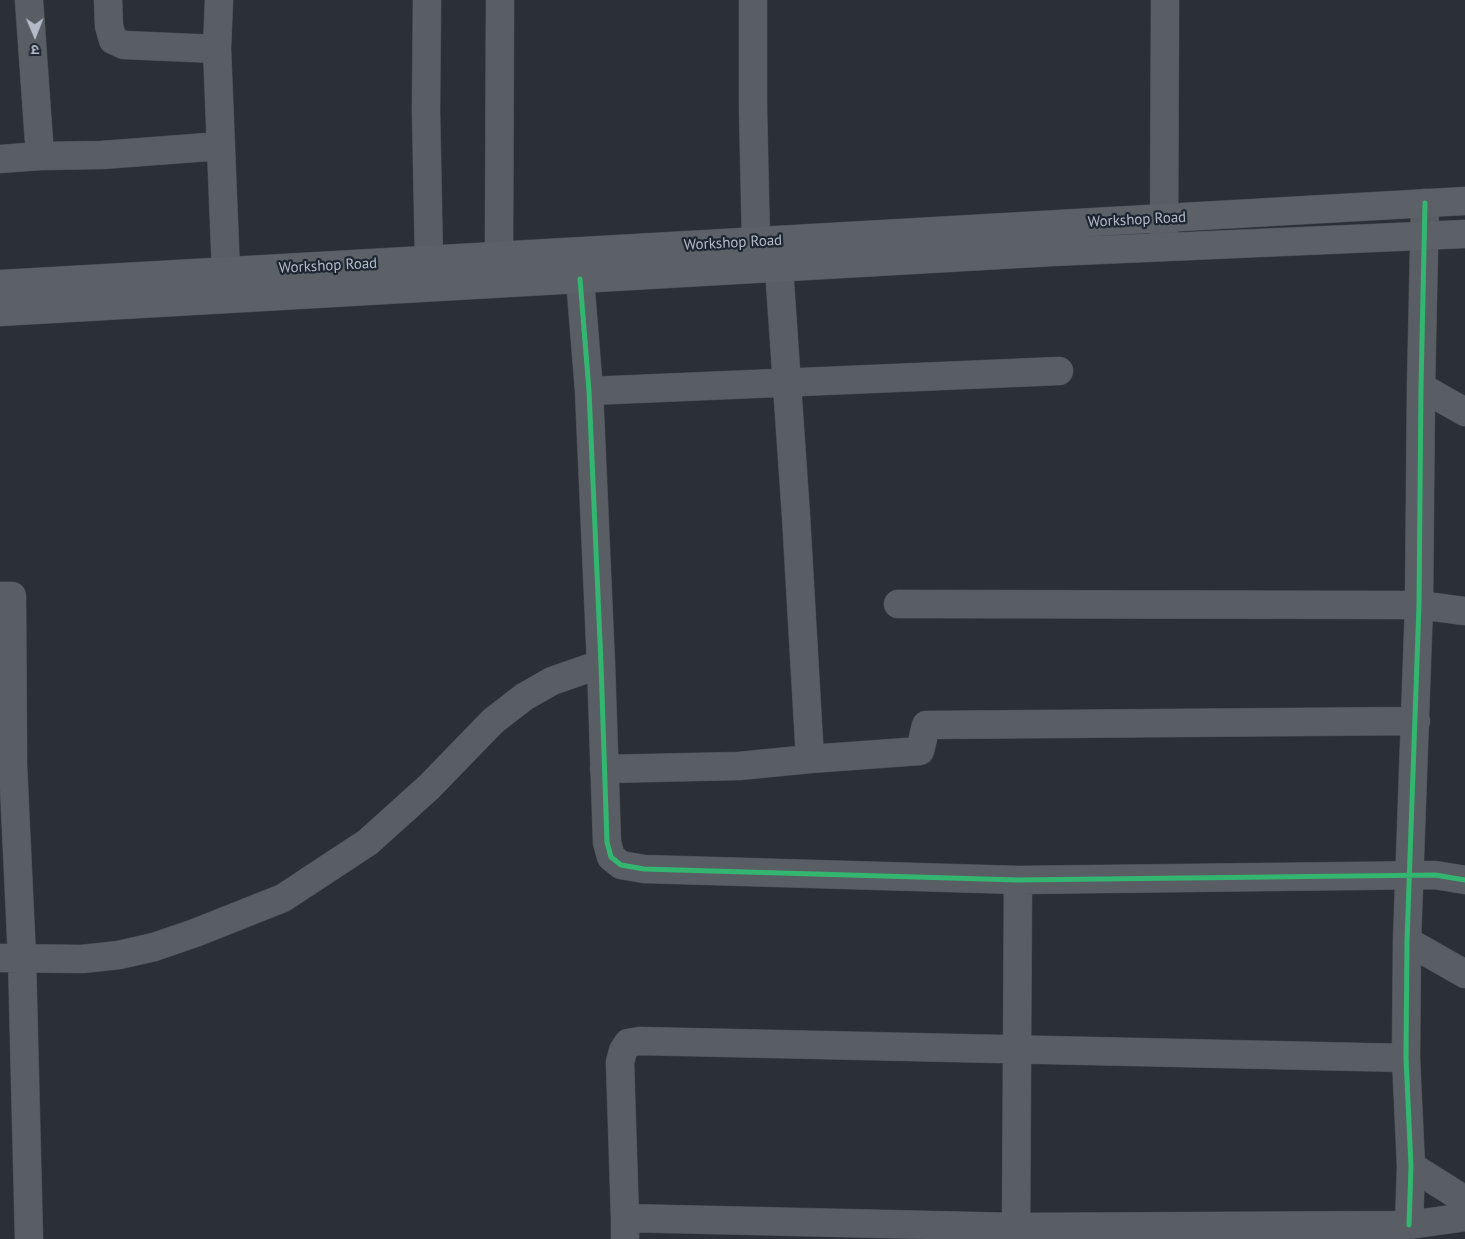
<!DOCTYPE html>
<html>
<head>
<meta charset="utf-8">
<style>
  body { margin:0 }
  #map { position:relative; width:1465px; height:1239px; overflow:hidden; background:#2a3036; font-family:"PT Sans","Noto Sans Devanagari",sans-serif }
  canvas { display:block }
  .north { position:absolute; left:10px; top:10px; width:50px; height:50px; -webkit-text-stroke:4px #1d2631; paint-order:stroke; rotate:179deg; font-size:14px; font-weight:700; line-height:20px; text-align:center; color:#b3bcc8 }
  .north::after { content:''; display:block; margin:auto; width:18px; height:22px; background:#b3bcc8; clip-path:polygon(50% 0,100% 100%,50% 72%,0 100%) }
</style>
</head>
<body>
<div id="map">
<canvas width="1465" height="1239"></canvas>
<div class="north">उ</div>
</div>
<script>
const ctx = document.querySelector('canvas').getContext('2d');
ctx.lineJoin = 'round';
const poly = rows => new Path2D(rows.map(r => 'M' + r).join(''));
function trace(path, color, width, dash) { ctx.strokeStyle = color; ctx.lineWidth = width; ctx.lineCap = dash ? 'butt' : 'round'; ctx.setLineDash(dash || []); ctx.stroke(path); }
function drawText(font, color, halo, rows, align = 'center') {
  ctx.font = font + ' "PT Sans",sans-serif'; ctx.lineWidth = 4.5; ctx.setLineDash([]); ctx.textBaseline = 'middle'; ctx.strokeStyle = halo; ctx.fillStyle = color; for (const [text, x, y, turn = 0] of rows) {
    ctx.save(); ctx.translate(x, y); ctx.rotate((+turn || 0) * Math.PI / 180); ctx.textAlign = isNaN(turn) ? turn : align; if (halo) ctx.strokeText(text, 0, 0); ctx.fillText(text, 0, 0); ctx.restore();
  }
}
const minor = poly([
  [29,0,40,156],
  [108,0,109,26,113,40,124,45,217,49,226,272],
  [427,0,426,110,429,261],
  [753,0,753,108,756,242],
  [217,49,219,0],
  [0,159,40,156,102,155,221,146],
  [1164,247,1165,0],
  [499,256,500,0],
  [779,268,796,516,810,759],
  [580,279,589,391,601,664,607,842,611,857,621,865,644,869,1018,880,1435,875,1465,880],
  [1421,387,1465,412],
  [589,391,1059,371],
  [0,596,12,596,13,765,22,958,29,1239],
  [898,604,1419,605,1465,611],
  [604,769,739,766,810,759,920,751,926,725,1416,721],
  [1407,941,1465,974],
  [0,958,82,959,119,955,154,947,195,933,283,898,368,842,429,787,493,721,524,697,552,681,601,664],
  [1411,1166,1465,1200],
  [625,1218,1016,1227,1409,1225,1465,1217],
  [1409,1225,1411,1166,1406,1058,1407,941,1419,605,1421,387,1425,203],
  [625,1239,625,1218,620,1062,623,1051,628,1043,640,1041,1406,1058],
  [1016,1239,1018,880]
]);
const major = poly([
  [0,284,1465,201],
  [0,312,1053,252,1465,234]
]);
const cycleway = poly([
  [580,279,589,391,601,664,607,842,611,857,621,865,644,869,1018,880,1435,875,1465,880],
  [1409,1225,1411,1166,1406,1058,1407,941,1419,605,1421,387,1425,203]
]);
const streetNames = [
  ["Workshop Road",1137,220,-3],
  ["Workshop Road",733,243,-3],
  ["Workshop Road",328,266,-3]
];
trace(minor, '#484c51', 29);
trace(major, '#474c53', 29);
trace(minor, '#595e64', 28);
trace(major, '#5b6166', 28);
trace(cycleway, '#33b770', 5);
drawText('15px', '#b3bcc8', '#1d2631', streetNames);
</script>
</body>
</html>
